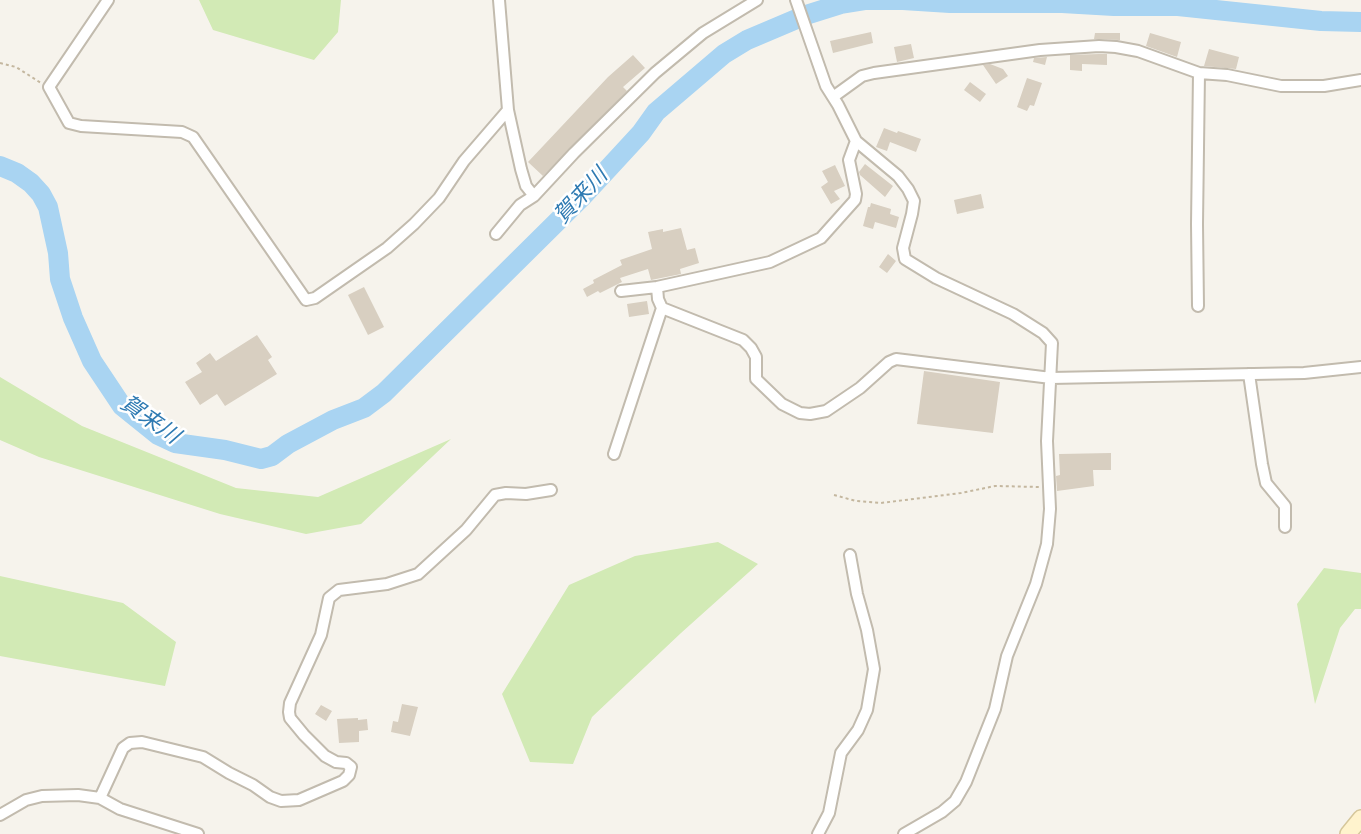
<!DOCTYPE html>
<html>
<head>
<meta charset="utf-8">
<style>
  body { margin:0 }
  canvas { display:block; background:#f6f3ec }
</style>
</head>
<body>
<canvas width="1361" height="834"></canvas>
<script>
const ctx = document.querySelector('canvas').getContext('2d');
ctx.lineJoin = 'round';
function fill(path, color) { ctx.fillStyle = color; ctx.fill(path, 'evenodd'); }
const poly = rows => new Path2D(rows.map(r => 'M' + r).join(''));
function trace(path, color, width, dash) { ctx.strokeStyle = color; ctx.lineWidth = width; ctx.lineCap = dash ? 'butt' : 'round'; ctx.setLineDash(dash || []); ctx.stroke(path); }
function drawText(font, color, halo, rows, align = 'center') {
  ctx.font = font + ' Montserrat,"Noto Sans JP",sans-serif'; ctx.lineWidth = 5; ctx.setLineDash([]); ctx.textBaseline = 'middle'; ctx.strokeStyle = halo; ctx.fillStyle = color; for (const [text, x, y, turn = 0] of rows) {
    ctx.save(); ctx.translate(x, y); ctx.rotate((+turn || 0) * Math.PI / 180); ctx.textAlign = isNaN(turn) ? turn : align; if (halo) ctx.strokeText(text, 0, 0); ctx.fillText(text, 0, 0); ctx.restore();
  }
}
const green = poly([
  [199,0,341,0,338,32,314,60,213,30],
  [0,377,82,426,236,488,318,497,451,439,361,524,306,534,220,514,39,457,0,440],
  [718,542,758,564,681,633,592,717,573,764,530,762,502,694,569,585,635,556],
  [1324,568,1361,573,1361,609,1355,609,1340,628,1315,704,1297,604],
  [0,576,123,603,176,642,165,686,0,656]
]);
const river = poly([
  [0,166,17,173,31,183,41,194,48,207,58,253,60,279,73,318,92,361,122,406,158,435,175,443,225,450,261,459,272,456,288,444,333,420,364,408,384,393,582,197,641,133,656,112,724,54,747,40,806,15,841,4,866,0,903,0,950,3,1062,3,1114,6,1178,6,1321,21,1361,22]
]);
const building = poly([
  [871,32,873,43,833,53,830,41],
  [1095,33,1120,33,1120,40,1094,39],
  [1150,33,1181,42,1177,57,1146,46],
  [911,44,914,58,897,62,894,47],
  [1209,49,1239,57,1236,69,1204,66],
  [1099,54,1107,54,1107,65,1082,64,1082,71,1070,70,1070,55],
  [633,55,645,68,623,87,627,91,543,176,528,162,608,77],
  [1047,57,1045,65,1033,62,1034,58],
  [990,64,1003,69,1008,76,996,84,983,65],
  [1027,78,1042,83,1034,106,1030,105,1027,111,1017,107],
  [970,82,986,94,980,102,964,90],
  [884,128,897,133,898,131,921,139,916,152,890,142,887,151,876,147],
  [865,164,893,186,885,197,860,175,859,172],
  [835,165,845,186,834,191,840,199,831,204,821,187,828,182,822,171],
  [981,194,984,208,957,214,954,200],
  [871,203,891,209,890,214,899,217,896,228,875,222,873,229,863,226,868,207,870,207],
  [681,228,687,250,695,248,699,263,680,269,681,274,651,280,648,269,620,278,622,282,600,293,598,291,587,297,583,289,594,283,593,280,622,265,620,260,652,249,648,232,663,229,663,232],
  [888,254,896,261,887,273,879,267],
  [364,287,384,327,368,335,348,295],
  [647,301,649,314,629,317,627,304],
  [257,335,272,357,268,360,277,374,225,406,217,394,200,405,185,382,202,372,196,363,210,353,216,361],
  [924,371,1000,382,993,433,917,424],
  [1111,453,1111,470,1093,470,1094,486,1057,491,1056,476,1060,475,1059,454],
  [402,704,418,707,410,736,391,732,393,721,398,722],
  [321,705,332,711,326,721,315,714],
  [358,718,358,720,367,719,368,730,359,731,359,742,339,743,337,719]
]);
const path = poly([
  [0,63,16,67,41,83],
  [834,495,856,501,881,503,961,493,995,486,1040,487]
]);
const street = poly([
  [108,0,49,87,69,123,81,126,182,132,193,137,306,300,315,298,387,248,414,224,439,198,464,161,508,110],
  [499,0,508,110,521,169,526,186,534,196],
  [796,0,826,86,838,105,856,141,898,176,908,189,914,201,912,214,903,248,905,259,936,278,1013,314,1043,333,1052,343,1047,441,1050,509,1047,544,1036,584,1007,656,995,709,966,782,955,801,942,812,904,834],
  [833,97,862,76,874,73,1040,50,1099,46,1116,47,1138,51,1199,73,1227,75,1281,86,1324,86,1361,80],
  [496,234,520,205,534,196,574,153,655,73,703,33,757,0],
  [621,291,657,287,770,262,821,238,855,200,856,194,849,160,856,141],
  [1198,306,1197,224,1199,73],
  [662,308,743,340,751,348,756,357,756,379,782,404,800,413,810,414,826,411,860,388,889,362,896,359,1051,378,1304,373,1361,367],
  [1249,374,1262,464,1266,483,1285,506,1285,527],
  [614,454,662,308,658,299,657,287],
  [100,798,123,748,130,743,142,742,203,757,229,773,253,785,270,797,281,801,299,800,343,781,349,775,351,767,346,763,336,762,325,756,304,735,290,718,289,712,290,703,321,635,329,598,339,590,387,584,418,574,466,530,495,495,506,493,526,494,551,490],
  [0,815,26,800,42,796,78,795,100,798,120,809,198,834],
  [818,834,829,813,841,753,858,730,867,710,874,669,867,630,857,594,850,555]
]);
const secondary = poly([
  [1348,834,1361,818]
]);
const waterNames = [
  ["賀来川",581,196,-47],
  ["賀来川",150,420,35]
];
fill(green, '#d2eab5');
trace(river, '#a9d4f2', 20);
fill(building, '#d8cfc1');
trace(street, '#c2bbae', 14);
trace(secondary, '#d6c79b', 18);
trace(path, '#c4b79f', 2, [3, 3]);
trace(street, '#fff', 10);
trace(secondary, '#fff3cd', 15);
drawText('italic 22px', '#2e7ab2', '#fff', waterNames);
</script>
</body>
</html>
